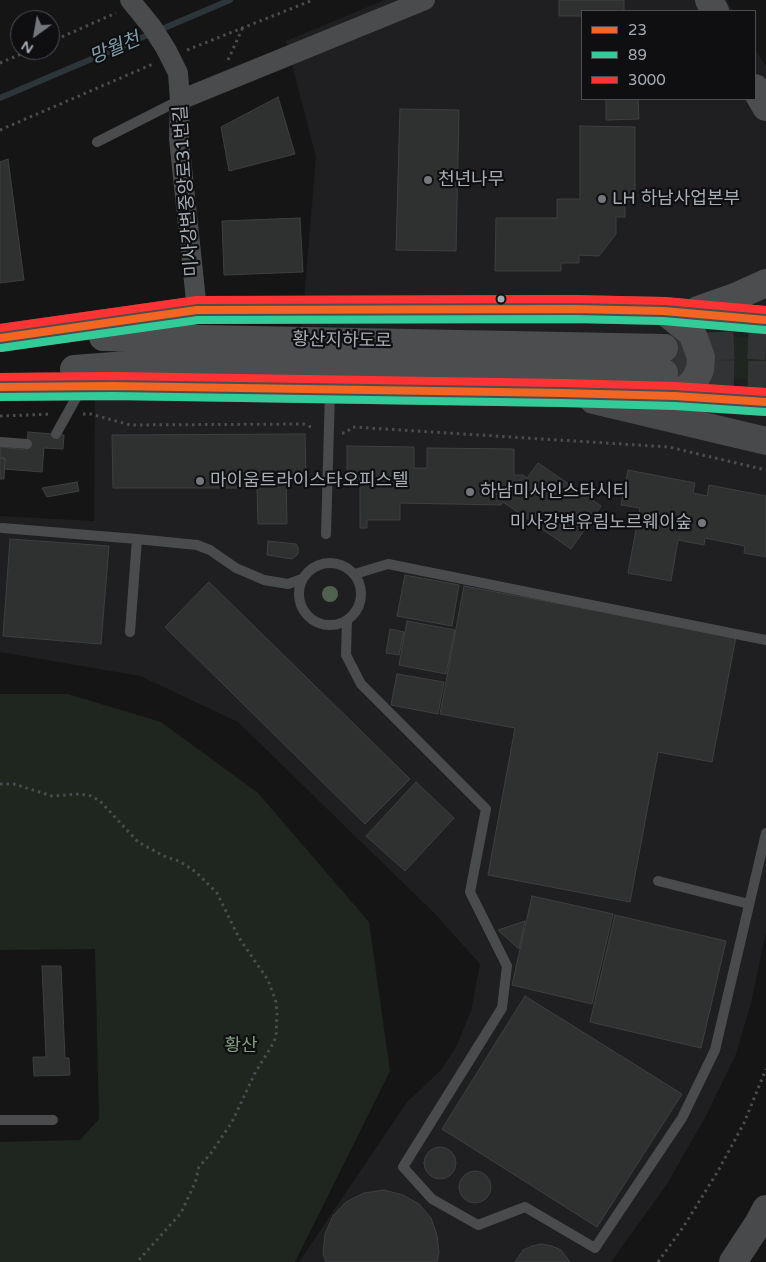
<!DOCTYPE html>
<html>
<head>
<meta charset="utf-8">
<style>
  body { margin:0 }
  #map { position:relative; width:766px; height:1262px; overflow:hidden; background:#151515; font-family:"Varela Round",sans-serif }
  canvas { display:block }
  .legend { position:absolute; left:581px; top:10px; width:175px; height:90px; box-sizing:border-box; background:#0f0f11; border:1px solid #4c4e53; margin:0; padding:6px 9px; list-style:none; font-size:15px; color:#a7adb5 }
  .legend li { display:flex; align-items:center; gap:10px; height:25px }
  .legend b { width:25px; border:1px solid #4c4e53 }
  .north { position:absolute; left:10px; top:10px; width:50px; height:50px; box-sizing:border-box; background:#0f0f11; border:1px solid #4c4e53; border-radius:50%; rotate:212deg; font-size:14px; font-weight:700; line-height:20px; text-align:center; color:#a7adb5 }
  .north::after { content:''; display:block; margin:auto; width:18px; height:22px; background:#74787d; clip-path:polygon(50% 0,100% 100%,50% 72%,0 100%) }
</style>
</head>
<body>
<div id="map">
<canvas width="766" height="1262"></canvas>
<ul class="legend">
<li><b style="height:6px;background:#f26522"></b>23</li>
<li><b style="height:6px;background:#3c9"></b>89</li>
<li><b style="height:6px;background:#f33"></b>3000</li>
</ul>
<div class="north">N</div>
</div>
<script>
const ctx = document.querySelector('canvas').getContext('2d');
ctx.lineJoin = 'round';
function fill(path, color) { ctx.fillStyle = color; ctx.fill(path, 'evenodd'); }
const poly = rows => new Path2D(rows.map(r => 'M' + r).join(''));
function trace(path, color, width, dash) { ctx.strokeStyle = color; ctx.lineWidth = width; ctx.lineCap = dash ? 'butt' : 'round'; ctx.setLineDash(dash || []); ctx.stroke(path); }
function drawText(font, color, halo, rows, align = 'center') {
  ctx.font = font + ' "Varela Round","Noto Sans KR",sans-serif'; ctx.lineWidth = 4.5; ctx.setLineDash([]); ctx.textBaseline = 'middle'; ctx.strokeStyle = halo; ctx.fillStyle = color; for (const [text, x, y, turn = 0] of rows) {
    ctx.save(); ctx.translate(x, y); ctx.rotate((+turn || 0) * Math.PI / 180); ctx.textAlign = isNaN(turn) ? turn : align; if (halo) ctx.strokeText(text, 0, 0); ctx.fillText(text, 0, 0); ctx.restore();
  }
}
const built = poly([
  [384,0,727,0,733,11,582,11,582,99,755,99,755,49,766,66,766,932,751,1003,736,1054,707,1114,667,1184,611,1262,299,1262,407,1102,441,1070,456,1047,471,1011,480,964,436,915,238,722,140,676,0,652,0,516,94,521,95,363,299,359,316,157,286,41]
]);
const green = poly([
  [713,334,766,339,766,380,717,377,713,374,714,350,709,339],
  [0,694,68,694,161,722,258,793,369,922,390,1071,295,1262,0,1262,0,1142,80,1140,99,1119,95,949,0,950]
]);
const stream = poly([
  [0,98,230,0]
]);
const building = poly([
  [559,0,624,0,624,11,582,11,582,16,559,16,559,0],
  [278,97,295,154,229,171,221,127,278,97],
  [606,99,638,99,639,119,606,120,606,99],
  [400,109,459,110,456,251,396,250,400,109],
  [580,126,635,127,635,201,625,201,625,217,616,217,616,234,599,256,579,255,579,263,561,263,561,271,495,271,496,218,557,218,557,199,580,199,580,126],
  [8,159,24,280,0,283,0,162,8,159],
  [300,218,303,272,224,275,222,221,300,218],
  [28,432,64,435,63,449,44,448,42,472,4,469,5,458,0,458,0,447,27,450,28,432],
  [305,434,306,474,286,474,287,524,258,524,257,488,113,488,112,435,305,434],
  [347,446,414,447,414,468,427,468,427,448,514,449,514,475,523,475,527,478,538,463,601,506,571,549,503,502,501,505,400,503,400,520,367,520,367,528,360,528,360,481,347,481,347,446],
  [0,458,5,458,4,479,0,479,0,458],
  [628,470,695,483,693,493,707,496,709,485,766,496,766,557,744,553,745,546,705,538,704,545,678,540,671,581,628,573,640,508,621,505,628,470],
  [77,482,79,491,47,497,42,488,77,482],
  [10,539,109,546,101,644,3,636,10,539],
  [268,541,296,544,298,547,298,554,292,559,267,555,268,541],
  [405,575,459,585,452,626,397,616,405,575],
  [209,582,410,779,365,824,165,627,209,582],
  [464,586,736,637,712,762,658,752,630,902,488,875,515,728,440,714,464,586],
  [407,621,455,630,446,674,399,665,407,621],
  [390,629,404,632,399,655,386,653,390,629],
  [397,674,444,682,438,714,391,705,397,674],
  [416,782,454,818,405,871,366,836,416,782],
  [532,896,613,914,592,1004,512,985,532,896],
  [615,915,726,941,701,1048,590,1022,615,915],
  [525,921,519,949,498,930,525,921],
  [42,966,61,966,65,1058,69,1058,70,1075,34,1076,33,1057,46,1057,42,966],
  [525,996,682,1094,597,1227,442,1129,525,996],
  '424 1163a16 16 0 1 1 32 0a16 16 0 1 1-32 0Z',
  '459 1187a16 16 0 1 1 32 0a16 16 0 1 1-32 0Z',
  [384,1190,403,1195,419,1204,431,1218,437,1235,439,1253,437,1262,326,1262,323,1254,325,1234,333,1216,346,1202,364,1193,384,1190],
  [542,1244,552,1246,561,1250,570,1262,515,1262,523,1250,532,1246,542,1244]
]);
const primaryTunnel = poly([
  [664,348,745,345,766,346],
  [664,373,766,375]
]);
const path = poly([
  [50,42,116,13],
  [187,50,313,0],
  [228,60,243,27],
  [0,63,31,50],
  [0,130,153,64],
  [83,414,91,414,130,425,303,424,314,428],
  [0,416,52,414],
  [342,433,345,433,353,427,669,447,766,470],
  [0,784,14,784,52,796,80,794,91,796,100,801,138,842,166,857,179,861,196,872,217,893,239,938,268,980,276,1002,277,1013,276,1037,271,1047,255,1073,232,1122,211,1153,199,1167,195,1183,181,1213,137,1262],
  [658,1262,684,1226,718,1171,744,1123,766,1069]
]);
const service = poly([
  [97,142,180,100],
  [56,434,81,389],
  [0,442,27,444],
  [2,528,137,539],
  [326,534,330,390],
  '299 594a31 31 0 1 1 62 0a31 31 0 1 1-62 0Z',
  [355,574,388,564,766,640],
  [347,620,346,655,361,684,486,809,470,892,507,966,502,1008,403,1167,432,1199,478,1225,525,1207,595,1248,682,1118,715,1050,766,833],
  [130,632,137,539,197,545,210,550,236,568,264,580,288,584,302,579],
  [658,881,749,904],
  [0,1120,53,1120]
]);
const minor = poly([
  [130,0,152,27,166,49,178,73,180,100,179,139,197,310],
  [180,100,425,0]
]);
const secondary = poly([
  [593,400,766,441],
  [733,1262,758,1224,766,1209]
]);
const primary = poly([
  [709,0,715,11],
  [755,88,766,107],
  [698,310,735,297,766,283],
  [664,311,692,333,701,357,700,370,693,383,675,396],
  [103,337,664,348],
  [0,338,197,310,574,309,664,311,766,320],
  [74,369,140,364,664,373],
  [0,387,113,386,562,393,675,396,766,402]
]);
const bus1 = poly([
  [0,338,197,310,574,309,664,311,766,320],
  [0,387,113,386,562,393,675,396,766,402]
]);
const bus2 = poly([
  [1,348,198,320,574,319,663,321,765,330],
  [0,397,113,396,562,403,675,406,765,412]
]);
const bus3 = poly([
  [0,328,197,300,574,299,665,301,766,310],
  [0,377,113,376,562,383,675,386,766,392]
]);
const trees = [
  [330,594]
];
const markers = [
  [428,180,5,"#74787d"],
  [602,199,5,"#74787d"],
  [501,299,4.5,"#a7adb5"],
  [200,481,5,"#74787d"],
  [470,492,5,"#74787d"],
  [702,523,5,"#74787d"]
];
const poiNames = [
  ["천년나무",438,180],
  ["LH 하남사업본부",612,199],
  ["마이움트라이스타오피스텔",210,481],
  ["하남미사인스타시티",480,492],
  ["미사강변유림노르웨이숲",692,523,"right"]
];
const streetNames = [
  ["미사강변중앙로31번길",187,191,-94],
  ["황산지하도로",342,341,1]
];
const parkNames = [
  ["황산",241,1046]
];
const waterNames = [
  ["망월천",115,49,-23]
];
fill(built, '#1f1f21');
fill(green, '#1f251f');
trace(stream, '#2c363a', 6);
fill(building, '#2f3030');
trace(building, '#3d3f41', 1);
trace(primaryTunnel, '#323335', 28, [28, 14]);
trace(path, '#4b4c4f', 3, [2.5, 4]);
trace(service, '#494b4d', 10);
trace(minor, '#494b4d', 20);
trace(secondary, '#48494b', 28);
trace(primary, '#4c4d4f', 28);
trace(bus1, '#f26522', 8);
trace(bus2, '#3c9', 8);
trace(bus3, '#f33', 8);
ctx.fillStyle = '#51614f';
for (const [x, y] of trees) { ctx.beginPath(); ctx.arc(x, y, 8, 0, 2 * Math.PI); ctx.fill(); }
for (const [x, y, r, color] of markers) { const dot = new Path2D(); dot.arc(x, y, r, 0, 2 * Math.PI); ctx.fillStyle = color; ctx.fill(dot); trace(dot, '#0f0f11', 2); }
drawText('18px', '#a7adb5', '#0f0f11', poiNames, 'left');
drawText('18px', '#a7adb5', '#0f0f11', streetNames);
drawText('18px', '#829f7f', '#0f0f11', parkNames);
drawText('italic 19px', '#80a0ae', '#0f0f11', waterNames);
</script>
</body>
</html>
